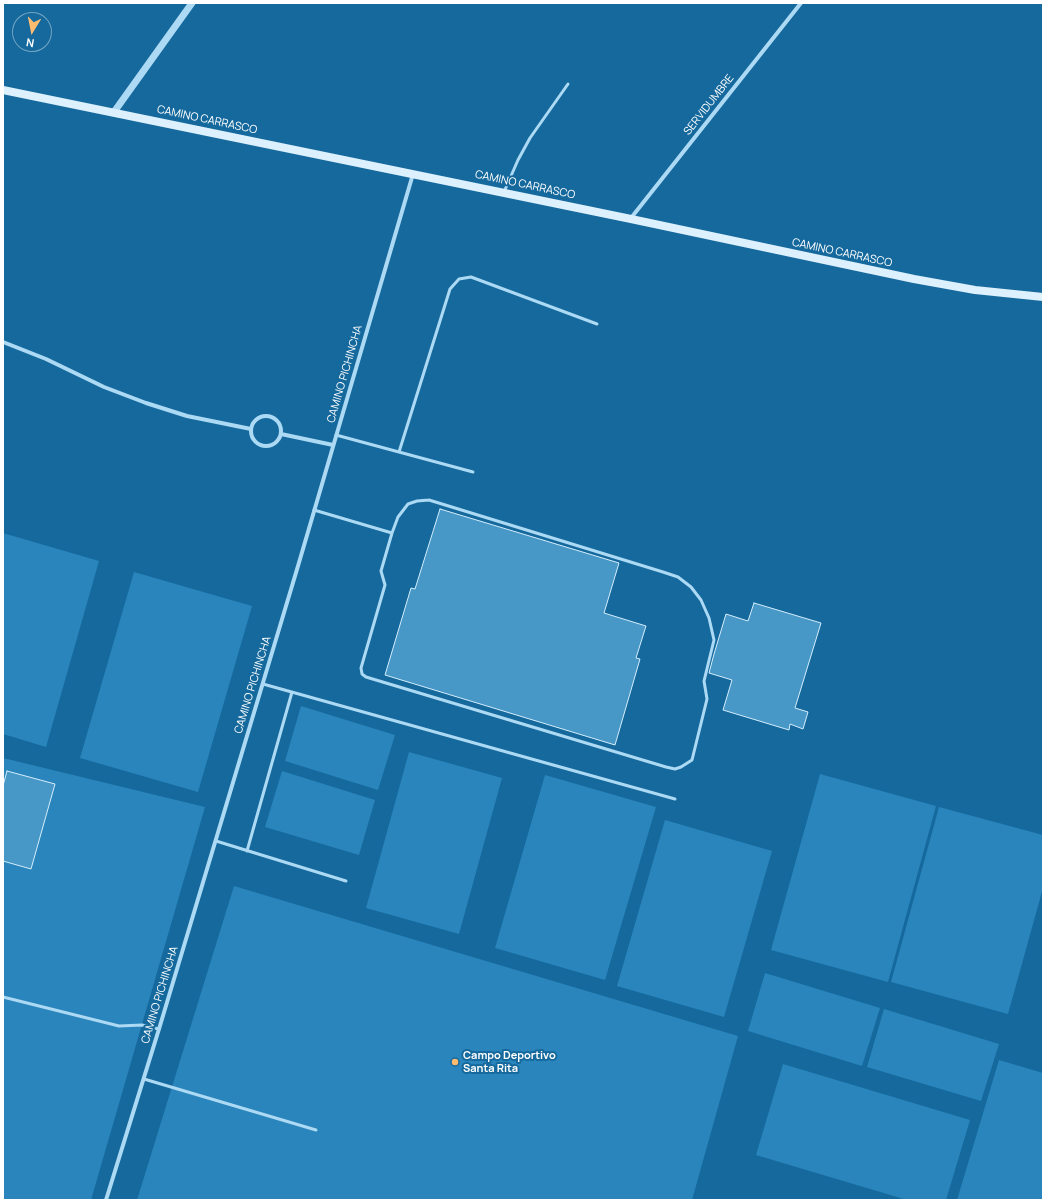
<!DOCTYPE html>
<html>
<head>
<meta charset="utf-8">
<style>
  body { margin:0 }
  #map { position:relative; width:1046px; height:1203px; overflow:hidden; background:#15699d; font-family:Manrope,sans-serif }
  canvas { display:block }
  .frame { position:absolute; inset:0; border:4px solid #fff; pointer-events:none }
  .north { position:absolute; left:12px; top:12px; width:40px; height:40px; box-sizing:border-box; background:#15699d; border:1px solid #73a5c4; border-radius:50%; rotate:190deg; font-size:11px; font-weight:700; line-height:16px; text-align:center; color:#fff }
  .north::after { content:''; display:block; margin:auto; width:14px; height:18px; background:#ffbb6f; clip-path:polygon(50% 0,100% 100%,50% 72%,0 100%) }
</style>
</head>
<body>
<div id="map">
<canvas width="1046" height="1203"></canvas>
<div class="frame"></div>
<div class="north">N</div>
</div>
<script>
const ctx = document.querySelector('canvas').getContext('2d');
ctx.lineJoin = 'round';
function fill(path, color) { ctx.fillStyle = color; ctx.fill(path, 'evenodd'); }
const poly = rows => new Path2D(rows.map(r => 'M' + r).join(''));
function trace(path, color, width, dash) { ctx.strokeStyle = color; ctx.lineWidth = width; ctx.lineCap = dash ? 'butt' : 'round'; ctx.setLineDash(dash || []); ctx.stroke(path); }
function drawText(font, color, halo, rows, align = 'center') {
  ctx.font = font + ' Manrope,sans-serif'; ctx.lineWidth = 4; ctx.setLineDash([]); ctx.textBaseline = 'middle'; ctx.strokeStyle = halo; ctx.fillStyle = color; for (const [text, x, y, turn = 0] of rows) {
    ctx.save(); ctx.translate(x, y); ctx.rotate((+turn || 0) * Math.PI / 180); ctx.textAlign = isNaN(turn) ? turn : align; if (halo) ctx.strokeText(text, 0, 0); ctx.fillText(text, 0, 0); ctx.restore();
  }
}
const green = poly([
  [3,533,99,561,46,747,3,734],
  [134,572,252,606,198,792,80,758],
  [301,706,395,735,378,790,285,761],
  [409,752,502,778,459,934,366,908],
  [3,758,205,807,91,1200,3,1200],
  [282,771,375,800,359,855,265,827],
  [820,774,936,806,888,982,771,950],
  [545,775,656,807,605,980,495,948],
  [939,807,1043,835,1043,888,1008,1014,891,982],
  [665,820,772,851,724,1017,617,986],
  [234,886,738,1036,692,1200,137,1200],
  [765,973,880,1008,862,1066,748,1031],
  [884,1009,999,1044,981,1101,867,1067],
  [999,1060,1043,1073,1043,1200,957,1200],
  [783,1064,970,1120,946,1200,907,1200,756,1155]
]);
const building = poly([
  [440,509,619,563,604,613,646,626,636,658,640,659,615,745,385,675,411,588,415,589,440,509],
  [754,603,821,623,795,708,808,712,803,729,790,724,789,730,723,710,732,680,709,673,714,654,726,614,748,621,754,603],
  [7,771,55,784,31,869,3,861,3,786,7,771]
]);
const service = poly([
  [504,192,518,160,530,138,568,84],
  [336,435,473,472],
  [399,452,450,289,459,279,471,277,597,324],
  [429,500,663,572,678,577,691,587,701,600,709,618,714,640,704,681,707,699,692,760,681,767,675,769,666,767,366,677,362,674,361,668,385,585,381,571,392,533,398,517,408,504,417,501,429,500],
  [314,510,392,533],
  [263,684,675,799],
  [216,841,346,881],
  [247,851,292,692],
  [3,997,119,1026,142,1025,159,1029],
  [144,1079,316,1130]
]);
const minor = poly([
  [631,218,801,3],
  [3,342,46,359,104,387,146,403,187,416,251,429],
  '251 431a15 15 0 1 1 30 0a15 15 0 1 1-30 0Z',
  [281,434,333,445],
  [106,1200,159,1029,298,566,413,174]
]);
const tertiary = poly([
  [114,112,192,3]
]);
const secondary = poly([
  [3,90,631,219,914,279,975,290,1043,297]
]);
const markers = [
  [455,1062,4,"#ffbb6f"]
];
const streetNames = [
  ["SERVIDUMBRE",709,105,-52],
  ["CAMINO CARRASCO",207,120,12],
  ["CAMINO CARRASCO",525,185,12],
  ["CAMINO CARRASCO",842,253,12],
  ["CAMINO PICHINCHA",345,374,-74],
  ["CAMINO PICHINCHA",253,685,-73],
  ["CAMINO PICHINCHA",160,995,-73]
];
const poiNames = [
  ["Campo Deportivo",463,1056],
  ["Santa Rita",463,1069]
];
fill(green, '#2985bb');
fill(building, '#4797c7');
trace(building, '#d5eefd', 1);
trace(service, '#acd9f3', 3);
trace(minor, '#acd9f3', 4);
trace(tertiary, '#acd9f3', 7);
trace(secondary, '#dcf0fd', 8);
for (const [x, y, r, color] of markers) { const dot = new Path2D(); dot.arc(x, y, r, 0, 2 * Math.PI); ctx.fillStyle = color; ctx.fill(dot); trace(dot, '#15699d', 1.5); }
drawText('11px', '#fff', '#15699d', streetNames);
drawText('bold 11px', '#fff', '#15699d', poiNames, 'left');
</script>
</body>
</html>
